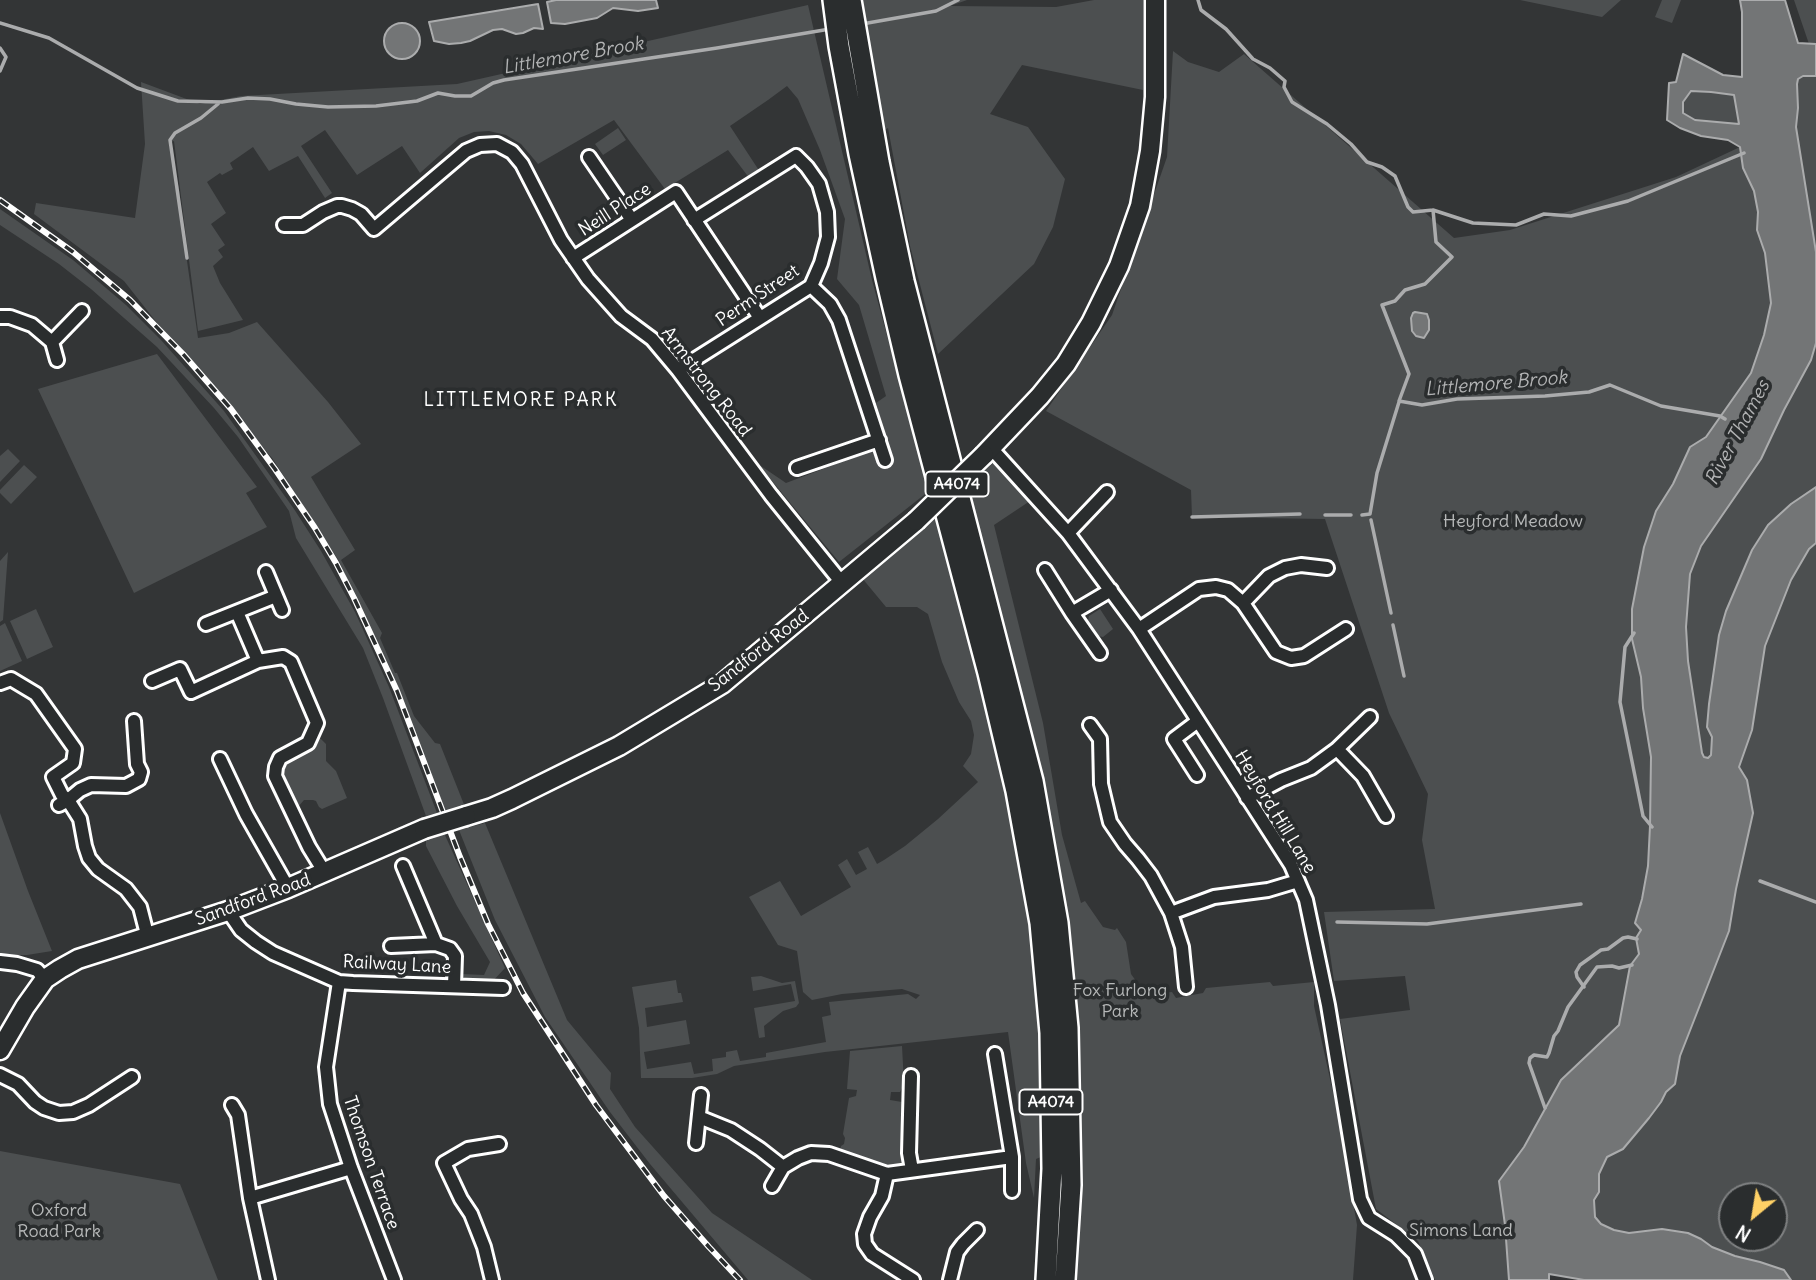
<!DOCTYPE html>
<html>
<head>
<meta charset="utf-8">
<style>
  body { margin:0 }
  #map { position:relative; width:1816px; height:1280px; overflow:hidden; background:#333536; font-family:Delius,sans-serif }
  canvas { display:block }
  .north { position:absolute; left:1718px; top:1182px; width:70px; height:70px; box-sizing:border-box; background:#2a2d2e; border:2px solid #7f8182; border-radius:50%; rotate:210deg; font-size:19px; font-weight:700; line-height:28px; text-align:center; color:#fff }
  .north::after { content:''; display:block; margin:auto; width:24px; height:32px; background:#ffd166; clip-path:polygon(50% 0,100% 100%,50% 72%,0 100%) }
</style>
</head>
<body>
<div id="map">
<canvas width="1816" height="1280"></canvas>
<div class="north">N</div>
</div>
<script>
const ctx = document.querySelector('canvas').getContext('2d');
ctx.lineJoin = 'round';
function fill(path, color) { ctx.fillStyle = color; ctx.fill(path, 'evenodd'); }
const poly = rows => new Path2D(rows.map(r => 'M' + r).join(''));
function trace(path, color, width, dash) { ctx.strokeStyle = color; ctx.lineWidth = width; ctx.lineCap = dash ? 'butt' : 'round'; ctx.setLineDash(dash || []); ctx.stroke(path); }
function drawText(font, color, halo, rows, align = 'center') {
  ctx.font = font + ' Delius,sans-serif'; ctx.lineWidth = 7; ctx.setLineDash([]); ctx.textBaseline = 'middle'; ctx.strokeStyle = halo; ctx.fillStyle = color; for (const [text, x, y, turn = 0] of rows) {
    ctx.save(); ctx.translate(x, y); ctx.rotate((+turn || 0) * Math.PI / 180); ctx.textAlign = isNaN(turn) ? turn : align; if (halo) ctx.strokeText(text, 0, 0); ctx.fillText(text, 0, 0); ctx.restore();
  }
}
const green = poly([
  [859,0,967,0,950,6,1056,7,1094,0,1143,0,1143,90,1022,65,990,114,1028,127,1065,179,1053,227,1034,264,938,354,910,246,888,128,884,130],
  [1520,0,1621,0,1602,17],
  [1662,0,1681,0,1672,23,1655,17],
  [1794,0,1816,0,1816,44,1809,44],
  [808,5,872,280,929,491,839,562,758,464,786,483,860,455,887,441,876,403,886,396,859,305,837,279,845,219,820,150,798,99,787,86,768,100,730,126,760,172,750,179,728,150,665,189,614,120,538,164,521,144,506,135,489,131,474,132,459,138,420,173,402,146,357,175,325,130,301,146,332,193,325,198,298,156,269,171,253,147,230,163,233,169,222,175,220,173,207,182,226,213,211,224,225,245,218,250,223,257,213,266,220,283,243,320,198,331,174,141,169,143,179,189,184,240,198,338,229,333,257,322,328,402,361,444,311,477,355,550,341,560,382,633,380,638,395,673,397,673,414,716,435,743,440,744,465,807,446,812,339,561,272,458,176,347,124,281,34,214,36,203,135,218,145,144,141,82,200,104,241,96,457,84],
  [1173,51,1188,62,1219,72,1244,54,1454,238,1510,230,1676,177,1740,147,1743,168,1754,191,1758,213,1757,230,1765,253,1771,303,1764,335,1751,373,1706,437,1690,447,1673,484,1656,511,1632,639,1641,677,1643,708,1651,757,1650,826,1648,866,1642,899,1635,923,1641,930,1636,938,1639,954,1630,966,1619,1025,1561,1080,1524,1147,1499,1181,1505,1225,1509,1280,1435,1280,1418,1241,1376,1209,1340,1019,1410,1010,1405,976,1334,981,1324,912,1435,909,1422,840,1428,794,1389,713,1325,519,1192,517,1191,490,1046,411,1112,315,1167,157],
  [1803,76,1816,76,1816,252,1796,127,1798,108,1797,84,1798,79],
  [1692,91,1734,95,1739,124,1695,120,1683,113,1683,102],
  [618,128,626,140,603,155,595,144],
  [0,209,73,260,126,305,161,340,224,411,294,509,321,551,355,612,389,687,437,813,426,816,383,698,363,648,296,538,289,511,238,437,214,408,157,347,91,289,59,264,0,225],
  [1816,343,1816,487,1791,504,1768,525,1751,550,1726,611,1719,635,1709,704,1707,727,1712,737,1711,755,1707,758,1702,753,1688,661,1686,627,1690,574,1701,546,1761,459,1784,410,1811,360],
  [157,354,257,487,246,493,267,527,134,593,38,389],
  [8,449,20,461,0,482,0,456],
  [994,462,998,464,1030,501,994,525,1043,723,1062,835,1081,903,1085,901,1103,927,1115,930,1117,928,1126,942,1131,974,1146,995,1172,992,1176,998,1203,993,1206,988,1270,982,1273,986,1314,982,1314,1006,1336,1106,1357,1225,1353,1280,1074,1280,1081,1146,1077,1029,1062,882,1040,771,966,486,990,464],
  [24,465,37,477,11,504,0,493,0,490],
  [935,519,938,523,989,710,1014,817,1035,952,1046,1084,1046,1114,1041,1157,1036,1159,1034,1198,1026,1163,1008,1032,825,1052,734,1066,717,1074,692,1078,641,1078,639,1028,632,987,676,980,678,993,681,993,683,1002,645,1008,647,1027,686,1020,690,1044,644,1052,647,1069,691,1062,694,1074,713,1071,712,1059,726,1057,726,1052,737,1050,740,1061,766,1057,766,1053,826,1042,822,1017,831,1015,829,1002,908,994,916,999,920,995,902,989,842,994,812,1000,803,992,797,951,778,945,749,897,780,881,801,916,851,887,838,865,847,859,856,875,867,869,858,852,868,847,877,864,884,860,905,846,938,819,978,782,963,766,971,754,974,735,971,721,959,702,942,662,928,614,917,607,886,607,862,578],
  [1816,543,1816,1280,1791,1280,1784,1270,1760,1262,1735,1256,1712,1247,1701,1239,1662,1229,1629,1233,1614,1230,1601,1224,1595,1217,1594,1200,1599,1192,1599,1174,1607,1157,1623,1149,1649,1118,1661,1102,1666,1092,1675,1084,1680,1056,1729,931,1736,889,1753,813,1747,780,1739,767,1752,730,1765,646,1791,580,1809,549],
  [1732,1196,1774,1196,1774,1238,1732,1238],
  [8,552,3,620,0,622,0,561],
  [36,609,53,647,27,659,10,621],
  [1100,609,1113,629,1103,637,1098,636,1088,620,1089,616],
  [5,623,22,661,0,671,0,626],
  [319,737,326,744,326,761,336,771,347,798,322,809,319,807,316,801,313,800,304,800,298,807,283,776,283,770,287,763,303,755,302,751,313,740],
  [0,813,28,891,52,951,27,955,0,955],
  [485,823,567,1020,611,1073,610,1089,635,1127,712,1213,812,1280,748,1280,650,1164,610,1112,545,1017,495,920,459,830],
  [444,833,505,968,492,982,467,983,461,974,484,975,490,962,457,906,426,846,426,837],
  [761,976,782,983,795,981,799,1003,796,1007,783,1011,764,1026,765,1037,759,1038,754,1008,795,1001,791,984,753,991,751,977],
  [902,1046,904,1084,900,1092,891,1092,890,1100,902,1102,906,1108,903,1158,901,1165,893,1167,877,1164,840,1151,841,1146,844,1144,845,1138,843,1134,849,1098,856,1096,857,1090,847,1089,850,1051],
  [0,1151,180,1184,218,1280,0,1280]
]);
const water = poly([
  [556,0,656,0,658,8,638,11,613,8,597,18,565,24,551,23,547,2,556,0],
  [1740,0,1785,0,1798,43,1816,44,1816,76,1803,76,1798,79,1797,84,1798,108,1796,127,1816,252,1816,343,1811,360,1784,410,1761,459,1701,546,1690,574,1686,627,1688,661,1702,753,1704,757,1708,758,1711,755,1712,737,1707,727,1709,704,1719,635,1726,611,1752,550,1768,525,1791,504,1816,487,1816,543,1809,549,1791,580,1765,646,1752,730,1739,767,1747,780,1753,813,1736,889,1729,931,1680,1056,1675,1084,1666,1092,1661,1102,1649,1118,1623,1149,1607,1157,1599,1174,1599,1192,1594,1200,1595,1217,1601,1224,1614,1230,1629,1233,1662,1229,1688,1233,1701,1239,1712,1247,1735,1256,1760,1262,1784,1270,1791,1280,1584,1280,1549,1274,1549,1280,1509,1280,1505,1225,1499,1181,1524,1147,1561,1080,1619,1025,1630,966,1639,954,1636,938,1641,930,1635,923,1642,899,1648,866,1650,826,1651,757,1643,708,1641,677,1632,639,1632,609,1644,547,1656,511,1673,484,1690,447,1706,437,1751,373,1764,335,1771,303,1765,253,1757,230,1758,212,1754,191,1743,168,1740,147,1728,140,1701,136,1680,128,1667,120,1669,83,1676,82,1683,54,1723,75,1742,77,1742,12,1740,0],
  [1691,91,1711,92,1734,95,1739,124,1695,120,1683,113,1683,102,1691,91],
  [538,4,543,29,534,28,523,33,516,34,502,29,493,30,470,41,461,43,449,44,434,41,429,22,538,4],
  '384 41a18 18 0 1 1 36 0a18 18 0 1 1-36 0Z',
  [1415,312,1427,314,1429,320,1429,330,1424,338,1416,336,1412,331,1411,318,1413,313,1415,312]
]);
const stream = poly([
  [1198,0,1201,10,1226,29,1253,59,1270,68,1285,81,1284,87,1292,102,1327,124,1351,144,1367,162,1382,167,1395,176,1408,207,1413,212,1433,210,1436,242,1452,257,1425,284,1405,290,1395,301,1382,305,1409,374,1399,401,1422,405,1457,399,1545,396,1589,392,1610,385,1661,406,1720,416,1725,419],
  [0,23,49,38,137,88,178,101,222,102,248,98,270,99,296,104,328,107,376,106,417,101,438,93,455,96,471,96,493,83,504,80,717,48,830,29],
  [862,24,936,11,958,0],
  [0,48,6,57,0,71],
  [1433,210,1473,223,1516,225,1544,214,1571,216,1628,201,1744,153],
  [187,258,170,140,175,133,201,118,218,104],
  [1325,515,1351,515],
  [1362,515,1370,514,1377,473,1399,402],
  [1192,517,1300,514],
  [1371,520,1391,613],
  [1393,625,1404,676],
  [1634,633,1625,647,1620,702,1643,816,1652,827],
  [1760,881,1816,902],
  [1337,922,1427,924,1581,904],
  [1584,987,1577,977,1576,972,1580,965,1601,950,1608,949,1623,938,1628,937,1637,939],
  [1545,1108,1529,1063,1530,1058,1534,1055,1547,1057,1549,1053,1554,1036,1558,1031,1568,1007,1597,967,1612,966,1619,968,1632,965]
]);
const street = poly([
  [589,157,632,220],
  [284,225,303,225,323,212,337,206,342,206,352,209,361,214,374,229,466,151,480,145,497,144,512,152,522,164,561,240,588,279,621,316,652,339,678,370,771,495,842,583],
  [573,258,676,192,760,318],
  [811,286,830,304,839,320,885,460],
  [0,317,10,317,32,325,52,342,57,360],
  [52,342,82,311],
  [678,370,811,286,821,263,828,237,827,212,819,184,807,167,796,156,694,220],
  [991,448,1068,533,1139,629,1291,865,1306,900,1328,1005,1360,1199,1369,1218,1396,1235,1415,1254,1425,1280],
  [797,468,879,440],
  [1068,533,1107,492],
  [1045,570,1072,613],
  [266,572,282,610],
  [1243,603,1269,576,1285,568,1301,565,1327,568],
  [237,612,258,661],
  [206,624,276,596],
  [1139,629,1199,589,1216,587,1228,590,1243,603,1276,652,1291,658,1304,656,1346,629],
  [1100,653,1072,613,1111,590],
  [152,681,180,669,191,692,258,661,283,657,291,662,317,723,308,743,280,758,276,767,275,776,309,847,325,873],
  [0,683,11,679,36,694,75,749,73,763,53,777,62,795,68,800,59,805],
  [134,721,137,764,141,772,139,779,126,786,91,785,80,790,68,800,80,819,85,846,89,858,98,869,126,889,140,907,148,938],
  [1090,725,1100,739,1101,784,1110,822,1125,844,1138,859,1151,876,1171,913,1214,897,1268,890,1298,881],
  [1337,749,1370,717],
  [220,759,246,814,288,888],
  [1197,775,1174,739,1198,721],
  [1247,798,1281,780,1311,768,1337,749,1363,776,1386,816],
  [403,866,436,944,450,949,455,956,454,986],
  [228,911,241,930,256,942,273,953,339,982,353,983,503,988],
  [1171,913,1182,947,1186,987],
  [391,946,436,944],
  [0,962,17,964,37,970,45,979],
  [339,982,326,1067,330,1104,351,1168,394,1280],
  [995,1054,1012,1157,1012,1191],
  [0,1075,18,1084,35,1102,44,1108,59,1113,73,1112,89,1105,132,1077],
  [911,1076,909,1153,912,1170],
  [232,1105,238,1115,250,1198],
  [699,1117,731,1130,760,1149,783,1167],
  [696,1143,701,1095],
  [887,1174,882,1196,870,1217,864,1234,865,1244,872,1254,913,1280],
  [772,1186,783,1167,798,1158,811,1153,829,1154,887,1174,1012,1157],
  [268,1280,250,1198,351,1168],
  [492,1280,484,1247,471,1214,461,1199,444,1163,468,1149,499,1144],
  [950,1280,957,1252,963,1244,977,1230]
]);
const secondary = poly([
  [984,455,1040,396,1066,364,1091,323,1119,266,1140,206,1150,151,1155,97,1155,0],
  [466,816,492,808,512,799,619,746,722,684,916,521],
  [0,1050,25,1007,45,979,60,969,78,959,228,911,288,888,424,829]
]);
const primary = poly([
  [833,0,839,46,859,154,886,278,909,375,988,673,1016,791,1040,923,1050,1033,1052,1169,1046,1280],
  [851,0,879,162,904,281,1033,781,1058,923,1068,1028,1071,1185,1065,1280]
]);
const rail = poly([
  [0,200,73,252,130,300,183,354,231,409,275,469,315,528,336,563,354,598,397,691,460,857,488,924,523,993,596,1105,664,1196,709,1247,740,1280]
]);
const secondaryBridge = poly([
  [916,521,984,455],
  [424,829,466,816]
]);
const shields = [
  [957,484,63],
  [1051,1102,63]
];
const shieldNames = [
  ["A4074",957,484],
  ["A4074",1051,1102]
];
const streetNames = [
  ["Neill Place",615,210,-33],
  ["Perm Street",758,296,-34],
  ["Armstrong Road",706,382,52],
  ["Sandford Road",759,651,-38],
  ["Heyford Hill Lane",1275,812,59],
  ["Sandford Road",253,900,-20],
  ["Railway Lane",397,965,3],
  ["Thomson Terrace",371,1163,71]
];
const parkNames = [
  ["Heyford Meadow",1513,522],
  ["Fox Furlong",1120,991],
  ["Park",1120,1012],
  ["Oxford",59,1211],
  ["Road Park",59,1232],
  ["Simons Land",1461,1231]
];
const waterNames = [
  ["Littlemore Brook",573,56,-10],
  ["Littlemore Brook",1496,384,-5],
  ["River Thames",1738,433,-62]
];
const neighbourhoodNames = [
  ["LITTLEMORE PARK",521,401]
];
fill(green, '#4c4f50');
fill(water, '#737576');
trace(water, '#abacad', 2);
trace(stream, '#abacad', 3.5);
trace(street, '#fff', 18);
trace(secondary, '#fff', 23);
trace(primary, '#fff', 24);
trace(street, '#2a2d2e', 12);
trace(secondary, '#2a2d2e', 18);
trace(primary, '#2a2d2e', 19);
trace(rail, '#fff', 6);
trace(rail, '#2a2d2e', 3.5, [10]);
trace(secondaryBridge, '#fff', 23, []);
trace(secondaryBridge, '#2a2d2e', 18);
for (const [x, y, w] of shields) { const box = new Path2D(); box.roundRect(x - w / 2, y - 12.5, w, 25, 5); ctx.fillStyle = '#2a2d2e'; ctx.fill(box); trace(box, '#fff', 2); }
drawText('bold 16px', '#fff', null, shieldNames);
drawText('18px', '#fff', '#2a2d2e', streetNames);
drawText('18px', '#b7b9b9', '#2a2d2e', parkNames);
drawText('italic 19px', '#b2b3b4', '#2a2d2e', waterNames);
ctx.letterSpacing = '2px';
drawText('19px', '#fff', '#2a2d2e', neighbourhoodNames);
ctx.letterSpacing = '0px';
</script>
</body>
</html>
